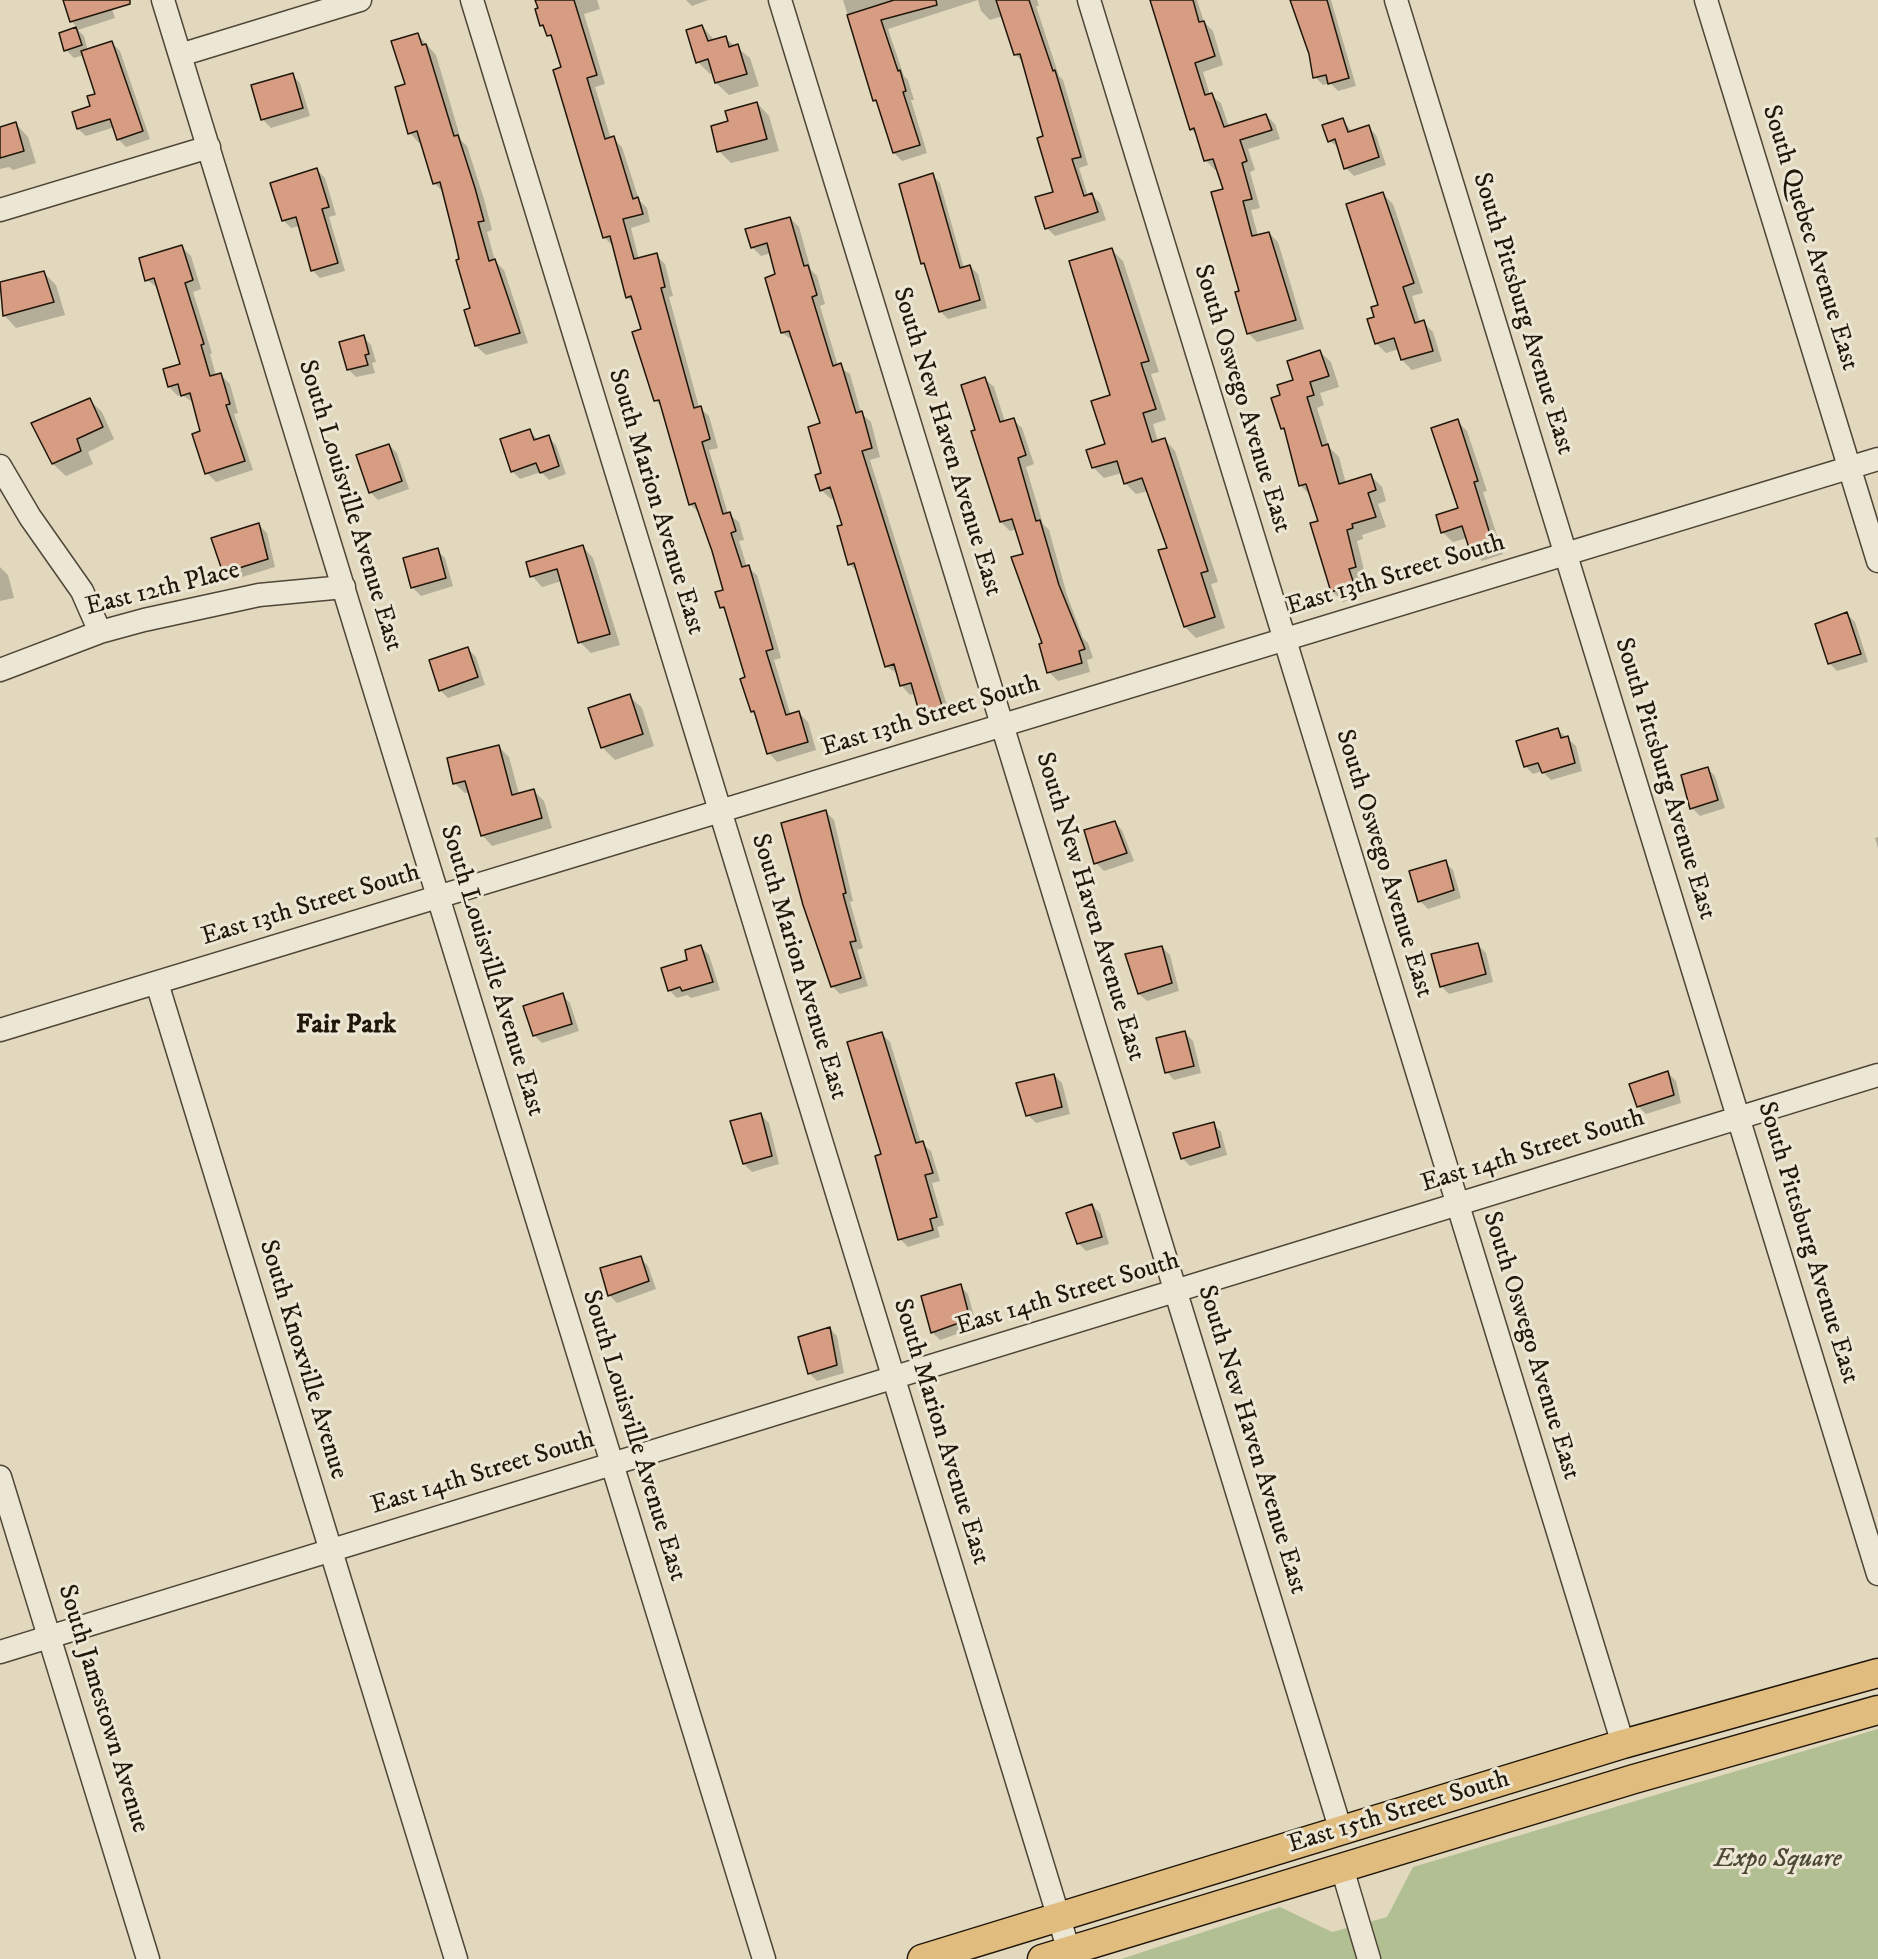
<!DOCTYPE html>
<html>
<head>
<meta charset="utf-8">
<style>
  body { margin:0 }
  canvas { display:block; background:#e1d8bd }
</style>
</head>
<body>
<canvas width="1878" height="1959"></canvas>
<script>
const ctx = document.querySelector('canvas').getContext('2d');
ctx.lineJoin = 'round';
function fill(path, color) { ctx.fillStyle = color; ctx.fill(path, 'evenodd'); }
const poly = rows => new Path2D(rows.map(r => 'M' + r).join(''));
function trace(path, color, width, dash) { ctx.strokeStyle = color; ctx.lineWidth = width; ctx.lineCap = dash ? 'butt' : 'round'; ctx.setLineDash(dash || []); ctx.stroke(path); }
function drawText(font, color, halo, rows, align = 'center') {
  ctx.font = font + ' "IM FELL DW Pica",serif'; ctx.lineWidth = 6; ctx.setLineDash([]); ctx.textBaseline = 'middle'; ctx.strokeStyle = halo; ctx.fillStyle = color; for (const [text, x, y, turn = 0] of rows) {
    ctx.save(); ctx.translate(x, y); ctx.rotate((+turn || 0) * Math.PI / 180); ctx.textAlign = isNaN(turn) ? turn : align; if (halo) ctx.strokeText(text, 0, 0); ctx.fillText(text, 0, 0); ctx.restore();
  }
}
const green = poly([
  [1878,1729,1878,1959,1121,1959,1280,1907,1332,1932,1387,1917,1413,1867]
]);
const shadow = poly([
  [65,0,109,0,115,18,78,30,84,36,88,51,112,43,120,51,150,139,126,147,118,139,115,127,86,136,78,129,97,95,84,55,74,58,66,50,60,33,78,28,72,22],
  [537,0,597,0,600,9,584,14,605,84,595,87,611,139,613,138,622,147,639,200,647,208,650,222,631,228,639,260,656,255,665,264,673,296,669,297,699,407,709,416,718,448,709,450,728,514,739,522,744,540,739,541,747,567,757,575,781,658,774,660,791,716,799,713,808,722,816,750,777,762,769,753,758,717,752,712,747,678,728,613,721,607,725,591,713,551,699,513,690,504,663,408,656,401,643,330,635,304,627,297,613,246,604,237,563,68,555,42,541,25],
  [686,0,708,0,692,6],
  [843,0,1037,0,1039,6,1036,6,1059,76,1063,80,1088,165,1079,168,1088,196,1092,195,1100,203,1106,220,1055,236,1047,228,1054,193,1045,137,1023,62,1016,55,1003,16,990,20,981,11,978,0,888,29,904,76,908,80,914,100,911,100,927,153,902,161,894,153,879,105,874,100],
  [1151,0,1197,0,1204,22,1213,31,1223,65,1203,72,1210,95,1221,103,1229,127,1266,115,1275,124,1280,139,1248,149,1255,170,1250,172,1260,208,1251,210,1258,236,1269,233,1278,242,1304,329,1257,342,1248,333,1225,190,1218,169,1215,170,1206,161,1198,136,1191,129],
  [1292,0,1331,0,1356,86,1338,91,1330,83,1323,85,1315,77,1310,54],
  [702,26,715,41,725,38,750,58,759,86,729,95,716,83,713,73,710,74,698,62],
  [418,35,436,55,461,140,467,146,484,199,492,230,487,232,495,261,504,270,528,343,486,355,476,346,472,309,444,193,434,183,422,142,419,143,410,133,407,85],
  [292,75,300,83,310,116,271,128,263,120],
  [757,103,769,116,779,151,731,163,719,151,729,122],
  [1343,120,1352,132,1368,127,1376,135,1386,165,1354,176,1346,168,1340,148,1329,141],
  [16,124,28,137,36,163,13,170,9,167,0,169,0,129],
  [317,170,325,178,336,215,329,217,345,271,320,278,312,270,300,226,291,228,283,220],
  [932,175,940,183,964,268,970,266,978,274,987,308,948,319,940,311,927,268,922,263],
  [1383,194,1393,204,1423,293,1412,296,1420,323,1423,322,1433,332,1442,361,1412,370,1402,360,1399,349,1386,353,1376,343],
  [790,218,799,227,811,270,817,276,825,304,820,306,838,366,850,374,861,413,871,422,880,457,870,460,951,718,931,723,921,714,916,693,910,695,901,685,898,674,886,666,859,573,849,564,844,526,835,498,831,499,821,490,822,424,794,341,782,333,777,275,771,253,761,256,752,247],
  [182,247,191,256,201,289,193,292,212,353,210,354,216,376,220,374,230,384,238,413,234,414,253,470,216,482,207,473,202,432,194,403,182,395,178,396,169,387,165,370,182,365,158,288,147,280],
  [1112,250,1123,261,1159,372,1151,374,1166,420,1153,424,1158,442,1165,440,1175,451,1218,582,1211,584,1225,628,1196,638,1185,627,1169,549,1148,491,1136,494,1125,483,1122,473,1104,478,1093,467,1107,445,1112,396],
  [44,273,56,285,65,315,16,328,4,315,0,283],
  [363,337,371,345,376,362,372,363,375,373,356,377,348,369],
  [1320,352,1331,362,1339,387,1320,393,1324,405,1317,408,1329,447,1339,457,1346,484,1371,476,1382,487,1386,501,1378,504,1386,527,1362,535,1363,539,1357,541,1366,578,1359,580,1364,595,1343,602,1332,591,1320,522,1312,497,1300,485,1287,433,1282,428,1282,396],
  [985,379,994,387,1005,422,1013,419,1022,428,1034,464,1026,467,1043,524,1049,530,1067,595,1083,638,1088,643,1093,658,1087,660,1090,672,1058,681,1049,672,1017,529,1010,531,1001,522,977,431],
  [89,400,102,412,114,439,88,452,93,464,66,476,53,464,33,424],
  [1457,421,1467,431,1487,491,1483,492,1503,554,1482,561,1471,551,1467,538,1453,542,1442,532,1460,509],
  [530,431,538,440,548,437,556,445,566,474,549,480,541,472,520,479,512,471],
  [389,445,397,453,409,489,378,500,370,492],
  [259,525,267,533,275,567,232,580,224,572],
  [583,547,593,558,620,645,591,653,580,642,562,581,542,587,532,576],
  [437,550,445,558,453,586,421,596,413,588,405,559],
  [0,567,8,575,14,598,0,601],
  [1847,614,1855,622,1868,662,1837,671,1829,663],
  [468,649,476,657,485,685,448,698,440,690],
  [629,696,642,708,654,746,615,760,602,747],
  [1558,730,1576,746,1582,771,1551,780,1542,771,1533,774,1525,766],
  [499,747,509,757,519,794,533,790,544,801,552,828,492,846,482,835,470,792,465,793,454,783],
  [1707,768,1715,776,1725,808,1700,816,1692,808],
  [826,812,834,820,853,901,850,902,863,948,857,950,868,986,840,994,832,986],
  [1114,822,1122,830,1134,861,1104,871,1096,863],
  [1878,837,1878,848,1875,838],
  [1445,862,1453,870,1461,898,1428,909,1420,901],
  [1478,945,1486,953,1493,982,1449,994,1441,986],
  [701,947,709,955,720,990,691,998,687,995,677,998,669,990],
  [1162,947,1170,955,1179,991,1147,1001,1139,994],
  [562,995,570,1003,579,1031,542,1043,534,1035],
  [1185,1033,1193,1041,1201,1073,1174,1080,1167,1072],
  [882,1034,890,1042,921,1143,931,1151,940,1181,932,1183,944,1225,937,1227,940,1237,908,1247,900,1239,883,1155],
  [1668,1073,1676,1081,1681,1103,1646,1114,1638,1106],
  [1054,1075,1062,1083,1070,1114,1036,1123,1028,1115],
  [761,1115,769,1123,779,1164,752,1172,744,1164],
  [1213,1124,1221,1132,1227,1155,1190,1166,1182,1158],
  [1092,1205,1100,1213,1109,1244,1086,1251,1078,1243],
  [640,1258,648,1266,656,1289,617,1303,609,1295],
  [960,1286,968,1294,977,1327,940,1340,932,1332],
  [829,1328,837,1336,844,1373,817,1381,809,1373]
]);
const building = poly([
  [63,0,130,0,130,4,70,22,63,0],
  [535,0,574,0,597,75,587,78,605,139,614,136,633,199,638,197,643,214,623,219,634,259,657,253,665,287,661,288,694,408,701,406,710,439,702,442,723,514,730,512,736,531,731,533,742,567,749,565,773,649,766,651,786,715,799,711,808,742,767,754,754,711,751,712,740,679,745,677,724,607,720,608,715,592,723,590,712,551,695,503,689,505,659,400,654,401,632,332,641,329,631,296,626,298,610,236,603,238,553,70,561,67,551,35,547,36,543,25,540,26,535,9,538,8,535,0],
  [894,0,936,0,937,5,881,20,898,71,900,70,906,91,903,92,920,145,893,153,876,100,873,101,847,15,894,0],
  [996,0,1029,0,1053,71,1055,70,1081,157,1072,159,1084,196,1092,193,1098,212,1045,229,1035,197,1053,192,1037,138,1043,136,1020,54,1014,55,996,0],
  [1150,0,1193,0,1199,22,1204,21,1215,56,1195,63,1205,95,1212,93,1224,127,1266,114,1272,130,1240,140,1247,161,1242,163,1252,199,1243,201,1252,236,1269,232,1296,320,1247,334,1235,292,1239,291,1211,192,1223,189,1213,159,1204,161,1194,128,1190,130,1150,0],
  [1290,0,1327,0,1349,78,1328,84,1326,75,1313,78,1309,54,1290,0],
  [702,25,708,41,726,36,729,47,738,44,747,74,715,83,708,59,696,63,686,30,702,25],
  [76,27,82,45,64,51,59,33,76,27],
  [418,33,422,45,426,44,454,136,458,135,475,188,484,221,478,222,489,261,495,259,520,333,475,346,464,310,470,308,456,260,459,259,455,241,440,182,433,184,417,131,408,134,395,87,405,84,391,41,418,33],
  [112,41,143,131,117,140,110,119,77,129,72,112,90,106,87,96,95,94,81,51,112,41],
  [293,73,303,108,261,120,251,85,293,73],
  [757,102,767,139,717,152,711,126,728,121,725,111,757,102],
  [1343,118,1348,132,1369,125,1379,157,1344,169,1335,139,1328,142,1322,125,1343,118],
  [16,122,24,151,0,158,0,127,16,122],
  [317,168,329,207,322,209,338,263,311,271,296,217,282,221,270,183,317,168],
  [933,173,960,268,970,265,980,300,939,312,924,263,921,264,899,184,933,173],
  [1383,192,1414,283,1403,287,1415,323,1424,320,1433,351,1401,360,1394,338,1375,344,1367,319,1374,317,1371,307,1378,305,1346,204,1383,192],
  [790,217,804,266,808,265,817,295,812,297,833,366,841,363,856,413,862,411,872,448,862,451,943,709,920,715,911,683,900,686,894,664,885,667,854,563,848,565,837,526,842,525,830,487,820,491,815,475,821,473,808,427,820,423,789,331,781,333,765,278,775,274,767,243,751,248,745,229,790,217],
  [182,245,193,280,185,283,204,344,201,345,210,376,221,373,230,404,226,405,245,461,205,474,192,434,200,431,190,393,181,396,178,384,168,387,163,369,180,364,154,278,145,281,139,258,182,245],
  [1112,248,1149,361,1141,363,1156,409,1143,413,1152,442,1165,438,1208,571,1201,573,1215,617,1184,627,1158,550,1167,548,1142,478,1124,484,1117,461,1092,468,1086,450,1105,444,1091,401,1110,395,1069,261,1112,248],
  [44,271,54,302,3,316,0,282,44,271],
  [364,335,369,354,365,355,368,365,347,370,339,342,364,335],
  [1320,350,1329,376,1310,382,1314,395,1307,397,1322,446,1328,444,1339,484,1371,474,1376,490,1368,493,1376,517,1352,524,1353,528,1347,530,1356,567,1349,569,1354,584,1331,592,1310,523,1318,521,1306,484,1299,486,1284,428,1281,429,1271,398,1280,395,1277,385,1293,380,1287,361,1320,350],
  [985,377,1000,422,1014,418,1026,455,1018,458,1036,521,1040,520,1059,585,1085,649,1079,651,1082,663,1047,673,1039,644,1042,643,1011,557,1023,554,1012,519,1000,522,971,431,975,430,961,385,985,377],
  [90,398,103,427,77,439,81,451,52,464,31,423,90,398],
  [1458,419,1478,481,1474,482,1493,544,1470,551,1462,526,1441,533,1436,515,1458,508,1431,428,1458,419],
  [530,429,534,440,549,435,559,466,540,473,536,463,511,472,500,439,530,429],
  [389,444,402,481,369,493,356,455,389,444],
  [259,523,268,559,223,573,211,538,259,523],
  [583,545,610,634,578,643,557,569,530,577,526,562,583,545],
  [438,548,446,578,411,588,403,558,438,548],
  [1847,612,1861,654,1828,664,1815,624,1847,612],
  [468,647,478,677,439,691,429,660,468,647],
  [630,694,643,734,601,748,588,708,630,694],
  [1558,728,1561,738,1568,736,1575,763,1542,773,1538,763,1524,767,1516,741,1558,728],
  [499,745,512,795,534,789,542,818,481,836,465,781,453,784,447,758,499,745],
  [1708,767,1718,800,1690,809,1681,775,1708,767],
  [826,810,846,893,843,894,856,941,850,942,861,978,831,987,803,905,781,823,826,810],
  [1115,821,1127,853,1094,864,1084,830,1115,821],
  [1446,860,1454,890,1418,902,1409,871,1446,860],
  [1478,943,1486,974,1440,987,1431,954,1478,943],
  [701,945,713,982,682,991,680,987,668,991,661,968,687,960,685,950,701,945],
  [1162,946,1172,983,1138,994,1125,954,1162,946],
  [563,993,572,1024,533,1036,523,1006,563,993],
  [1185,1031,1194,1066,1165,1073,1156,1038,1185,1031],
  [882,1032,916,1143,923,1141,933,1173,925,1175,937,1217,930,1219,933,1230,898,1240,875,1156,881,1154,847,1042,882,1032],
  [1668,1071,1674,1095,1637,1107,1629,1084,1668,1071],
  [1054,1074,1062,1107,1026,1116,1016,1083,1054,1074],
  [761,1113,772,1156,743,1164,730,1121,761,1113],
  [1214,1122,1220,1147,1181,1159,1173,1133,1214,1122],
  [1092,1204,1102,1237,1077,1244,1066,1213,1092,1204],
  [641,1256,649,1281,608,1296,600,1268,641,1256],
  [961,1284,970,1319,931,1333,921,1296,961,1284],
  [830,1327,837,1365,808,1374,798,1337,830,1327]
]);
const minor = poly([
  [163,0,764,1959],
  [472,0,1069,1951],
  [780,0,1341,1831],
  [1089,0,1623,1744],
  [1396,0,1878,1574],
  [1706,0,1878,561],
  [180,55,360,0],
  [0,210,209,147],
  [0,466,30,517,82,591,100,632],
  [0,670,100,632,144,620,259,595,344,587],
  [157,983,456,1959],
  [0,1030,1878,459],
  [0,1477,148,1959],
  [0,1652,1878,1075],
  [1342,1868,1369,1959]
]);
const major = poly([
  [922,1959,1623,1744,1878,1673],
  [1042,1959,1634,1779,1878,1710]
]);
const streetNames = [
  ["South Quebec Avenue East",1809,238,73],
  ["South Pittsburg Avenue East",1522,314,73],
  ["South Oswego Avenue East",1241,399,73],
  ["South New Haven Avenue East",946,442,73],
  ["South Marion Avenue East",655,502,73],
  ["South Louisville Avenue East",349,506,73],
  ["East 13th Street South",1396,576,-17],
  ["East 12th Place",163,590,-14],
  ["East 13th Street South",931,717,-17],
  ["South Pittsburg Avenue East",1664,779,73],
  ["South Oswego Avenue East",1383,864,73],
  ["East 13th Street South",311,906,-17],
  ["South New Haven Avenue East",1089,907,73],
  ["South Marion Avenue East",798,967,73],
  ["South Louisville Avenue East",491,971,73],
  ["East 14th Street South",1533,1152,-17],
  ["South Pittsburg Avenue East",1807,1243,73],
  ["East 14th Street South",1068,1295,-17],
  ["South Oswego Avenue East",1530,1346,73],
  ["South Knoxville Avenue",302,1360,73],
  ["South Marion Avenue East",940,1432,73],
  ["South Louisville Avenue East",633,1436,73],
  ["South New Haven Avenue East",1251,1440,73],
  ["East 14th Street South",483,1474,-17],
  ["South Jamestown Avenue",102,1709,73],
  ["East 15th Street South",1399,1813,-17]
];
const parkNames = [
  ["Expo Square",1778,1861]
];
const neighbourhoodNames = [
  ["Fair Park",346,1026]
];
fill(green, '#b2bf92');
fill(shadow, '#0003');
fill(building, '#d79d83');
trace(building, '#20160a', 1.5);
trace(minor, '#504637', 25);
trace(major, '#20160a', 31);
trace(minor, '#ece6d4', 22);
trace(major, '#e0bc7e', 28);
drawText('26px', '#20160a', '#ece6d4', streetNames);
drawText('italic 26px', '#4c4933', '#ece6d4', parkNames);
drawText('bold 27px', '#20160a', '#ece6d4', neighbourhoodNames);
</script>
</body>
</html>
